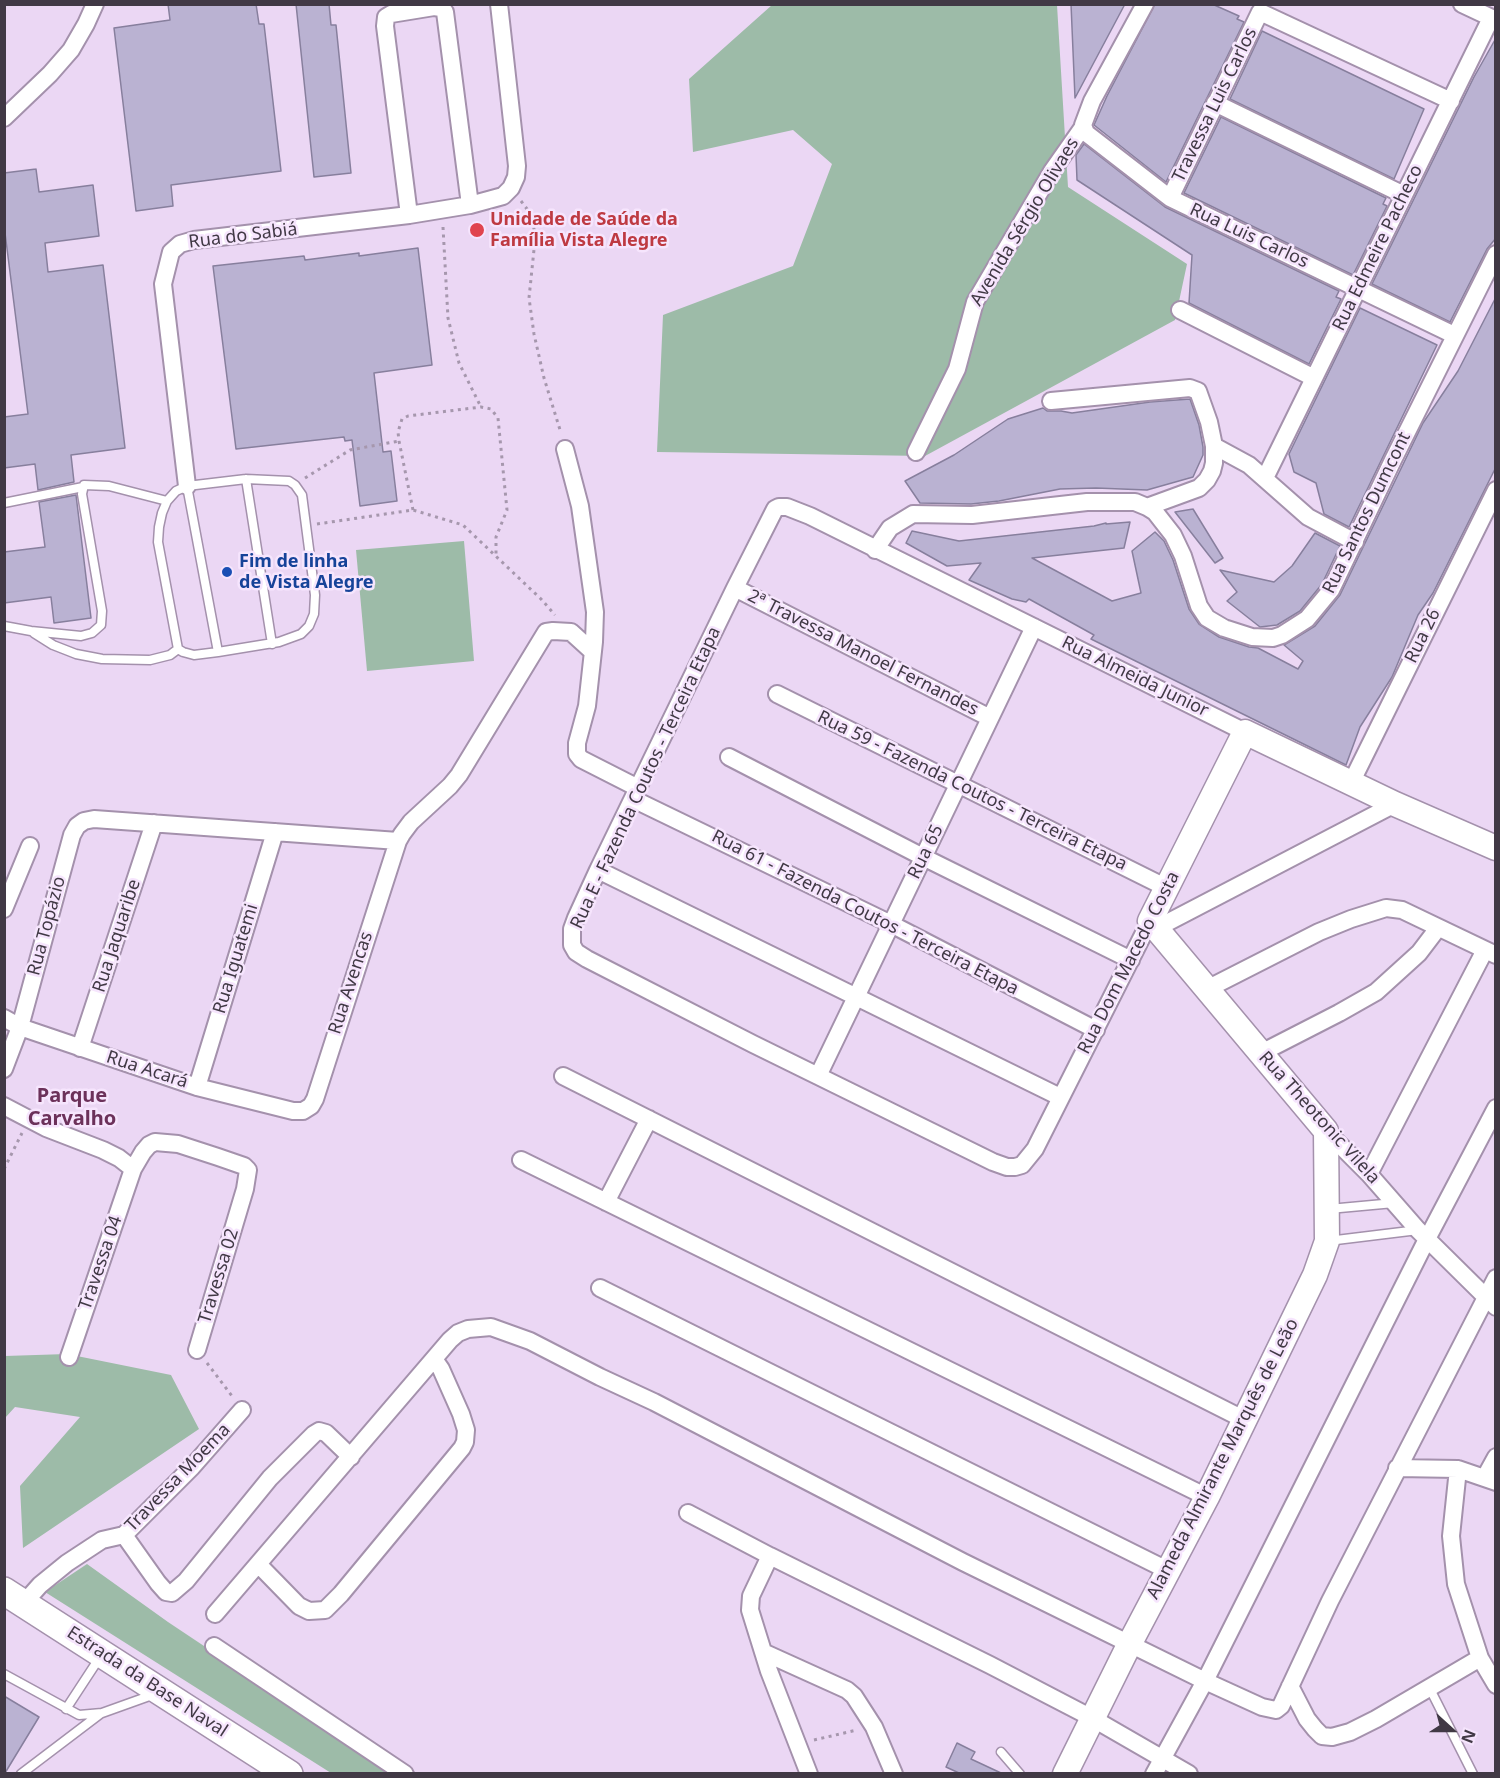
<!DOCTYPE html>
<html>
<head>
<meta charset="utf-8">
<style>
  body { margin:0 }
  #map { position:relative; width:1500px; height:1778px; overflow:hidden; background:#ebd7f4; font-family:"Noto Sans",sans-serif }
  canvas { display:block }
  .frame { position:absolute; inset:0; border:6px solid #413945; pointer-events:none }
  .north { position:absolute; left:1422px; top:1700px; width:60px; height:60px; -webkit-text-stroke:4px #f6e5fd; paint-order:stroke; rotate:111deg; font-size:16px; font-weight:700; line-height:24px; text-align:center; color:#413945 }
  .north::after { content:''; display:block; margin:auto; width:21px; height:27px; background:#413945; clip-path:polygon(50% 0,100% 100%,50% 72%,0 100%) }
</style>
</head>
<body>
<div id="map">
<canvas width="1500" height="1778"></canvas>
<div class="frame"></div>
<div class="north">N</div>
</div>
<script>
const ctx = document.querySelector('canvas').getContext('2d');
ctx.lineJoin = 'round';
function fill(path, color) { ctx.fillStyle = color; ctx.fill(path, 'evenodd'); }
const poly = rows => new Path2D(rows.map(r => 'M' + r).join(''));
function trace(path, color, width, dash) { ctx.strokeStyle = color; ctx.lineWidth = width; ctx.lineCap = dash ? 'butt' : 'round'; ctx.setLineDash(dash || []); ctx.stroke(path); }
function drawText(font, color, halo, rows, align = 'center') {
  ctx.font = font + ' "Noto Sans",sans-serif'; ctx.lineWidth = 5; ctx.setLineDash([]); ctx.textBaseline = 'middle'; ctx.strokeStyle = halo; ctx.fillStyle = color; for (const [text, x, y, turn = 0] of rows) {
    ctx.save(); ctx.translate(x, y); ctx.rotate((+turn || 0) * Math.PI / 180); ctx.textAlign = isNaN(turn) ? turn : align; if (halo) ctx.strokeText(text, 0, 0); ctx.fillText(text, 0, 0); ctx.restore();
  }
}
const green = poly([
  [772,5,1057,5,1068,187,1187,264,1175,320,925,456,657,452,663,315,793,266,832,164,793,130,693,152,689,79],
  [464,541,474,661,367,671,356,550],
  [67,1354,171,1375,199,1429,23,1548,20,1486,80,1417,15,1407,5,1418,5,1356],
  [87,1564,168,1622,261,1684,388,1773,331,1773,45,1592]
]);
const building = poly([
  [168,4,256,4,259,24,264,24,281,171,171,185,173,206,136,211,114,28,170,20,168,4],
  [296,4,329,4,331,25,336,25,351,173,314,177,296,4],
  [1071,4,1125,4,1075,98,1071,4],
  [1155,4,1212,4,1239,16,1237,19,1244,22,1166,182,1094,125,1107,96,1155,4],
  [1262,31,1424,109,1394,179,1230,99,1262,31],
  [1496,38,1496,238,1487,249,1450,322,1372,284,1474,77,1496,38],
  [1221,117,1386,198,1383,204,1387,206,1353,275,1184,193,1221,117],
  [1084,144,1165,207,1339,291,1336,297,1341,299,1309,364,1189,303,1192,255,1077,180,1076,155,1084,144],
  [36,169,39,192,93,185,99,236,45,243,48,272,103,265,125,448,71,455,74,482,38,490,35,464,4,468,4,417,28,414,4,225,4,173,36,169],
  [418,248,432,365,374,373,383,452,391,451,397,501,360,506,352,440,345,441,344,437,236,449,213,266,304,256,305,260,359,253,359,256,418,248],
  [1496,297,1496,467,1433,593,1418,615,1392,677,1360,727,1346,765,1091,639,1094,635,1029,599,1026,602,1012,599,969,580,981,563,947,566,906,543,912,531,959,541,1094,526,1106,523,1106,524,1130,522,1124,548,1032,558,1112,601,1141,593,1132,551,1155,532,1164,541,1173,560,1189,609,1199,624,1219,637,1249,647,1258,648,1298,669,1303,661,1284,645,1315,626,1340,595,1423,423,1458,371,1496,297],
  [1360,308,1437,345,1349,527,1324,514,1316,483,1294,472,1289,454,1360,308],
  [1190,399,1199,425,1203,447,1203,455,1193,477,1147,490,1096,488,1060,489,999,501,971,504,920,503,905,481,954,455,1008,419,1043,408,1047,411,1061,411,1072,413,1150,402,1190,399],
  [76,495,91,618,54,623,51,597,4,603,4,552,45,547,39,502,76,495],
  [1193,509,1223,558,1215,563,1175,512,1193,509],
  [1315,533,1340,546,1322,584,1300,611,1277,625,1260,627,1227,601,1237,592,1220,570,1274,582,1292,566,1315,533],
  [4,1696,39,1717,5,1773,4,1773,4,1696],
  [957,1743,975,1752,971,1759,1001,1773,959,1773,946,1767,957,1743]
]);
const path = poly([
  [521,201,527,209,534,229,535,240,529,298,534,334,544,378,561,433],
  [443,227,448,318,459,363,481,407],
  [305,478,350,450,399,441],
  [413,510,399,441,398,432,402,419,408,416,481,407,491,409,498,418,507,510,496,537,496,556],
  [317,524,413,510,463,525,541,599,555,615],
  [4,1169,22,1133],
  [207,1363,232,1396],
  [814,1740,857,1730]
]);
const lane = poly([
  [246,479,289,481,295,485,302,495,315,595,314,614,309,626,301,634,279,642,218,652,194,655,183,652,178,649,158,542,159,527,162,513,167,501,176,491,187,486,246,479],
  [246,479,272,644],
  [187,486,218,652],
  [4,503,83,487],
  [4,626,31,631,81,636,92,633,101,625,102,611,82,494,84,485,109,486,167,501],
  [34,633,53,645,76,654,102,659,150,660,170,655,178,649],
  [1329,1209,1394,1203],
  [1328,1241,1418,1230],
  [4,1674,79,1715,102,1713,155,1694],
  [1429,1687,1473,1774],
  [66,1709,100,1657],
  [1001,1752,1020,1774],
  [21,1774,100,1714]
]);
const street = poly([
  [1145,4,1092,101,1083,125,1086,133,1170,198,1454,335],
  [1462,4,1496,20],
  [1215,103,1404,195],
  [4,118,50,74,71,50,86,24,95,4],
  [1170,198,1260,12,1451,101],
  [409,215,385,26,386,17,391,14,434,7,441,8,445,12,470,205],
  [1180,310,1314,378],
  [1051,401,1190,388,1198,391,1209,422,1214,446,1214,463,1212,471,1207,480,1199,488,1147,507],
  [1214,446,1249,465,1308,517,1355,542],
  [565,449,580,506,595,612,594,642,587,706,577,743,577,754,581,759,638,788],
  [916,452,957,369,975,302,1052,171,1083,127],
  [1265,478,1491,18],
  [187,486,163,284,171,252,180,244,194,240,409,215,470,205,503,196,511,188,516,177,517,166,499,4],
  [875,550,890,528,913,514,972,515,1087,502,1135,502,1147,507,1155,512,1173,535,1183,556,1199,606,1207,618,1224,628,1252,637,1273,638,1282,635,1307,619,1331,590,1393,460,1496,254],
  [735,588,990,718],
  [777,694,1167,888],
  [729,757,923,857,1131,960],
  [1351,783,1496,490],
  [633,799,891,924,1096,1030],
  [598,870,1060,1097],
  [4,909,30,846],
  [1150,921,1035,1149,1022,1165,1015,1167,1007,1167,993,1162,753,1044,587,959,576,952,572,945,572,929,576,918,598,870,735,588,775,509,779,507,787,507,810,516,1245,732],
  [1157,928,1395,804],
  [1207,989,1319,932,1351,919,1386,908,1402,910,1496,955],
  [4,1018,20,1027,197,1087,293,1111,303,1111,311,1106,315,1099,398,841,402,834,411,822,450,786,459,775,546,632,553,631,571,632,593,652],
  [80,1048,154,823],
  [1261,1053,1339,1013,1376,992,1419,953,1438,928],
  [4,1069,20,1027,72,835,77,826,84,821,94,819,398,841],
  [563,1076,1243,1419],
  [818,1076,1034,627],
  [197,1087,275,832],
  [4,1106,46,1128,103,1150,119,1158,133,1169],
  [1326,1131,1369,1174,1418,1230,1496,1307],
  [521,1160,1207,1497],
  [1369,1174,1485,950],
  [606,1202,649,1119],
  [600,1288,1169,1571],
  [69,1357,133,1169,143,1152,149,1145,155,1142,178,1144,218,1157,244,1166,248,1170,245,1189,197,1350],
  [1397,1468,1458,1469,1496,1482],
  [1458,1469,1451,1536,1456,1584,1480,1658,1496,1685],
  [1485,1477,1496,1457],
  [688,1513,770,1556,990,1665,1092,1718,1189,1774],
  [124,1535,158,1583,166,1592,172,1593,186,1581,270,1478,314,1434,319,1431,326,1433,351,1457],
  [770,1556,751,1596,750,1610,769,1671,809,1774],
  [258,1564,299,1606,309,1611,325,1610,341,1594,462,1448,465,1442,466,1430,461,1414,441,1369,434,1359],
  [24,1603,40,1585,67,1563,102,1540,124,1535,192,1467,242,1410],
  [215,1614,450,1340,458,1333,468,1329,491,1327,530,1341,600,1377,654,1402,963,1562,1205,1681,1262,1707,1276,1710,1281,1706,1330,1601,1496,1278],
  [214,1646,405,1774],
  [763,1652,847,1690,854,1696,874,1727,894,1774],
  [1290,1686,1307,1719,1315,1729,1322,1736,1332,1737,1350,1732,1376,1719,1480,1658],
  [1154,1774,1205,1681,1427,1239,1496,1108]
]);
const secondary = poly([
  [1065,1774,1130,1643,1207,1497,1315,1275,1327,1241,1326,1131,1150,921,1245,732,1395,804,1496,848]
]);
const primary = poly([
  [4,1591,289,1774]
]);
const markers = [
  [477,230,8,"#e0444e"],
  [227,572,6,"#1a4fb4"]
];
const streetNames = [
  ["Travessa Luis Carlos",1215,105,-64],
  ["Avenida Sérgio Olivaes",1025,222,-59],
  ["Rua do Sabiá",243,236,-7],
  ["Rua Luis Carlos",1249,236,25],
  ["Rua Edmeire Pacheco",1378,248,-64],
  ["Rua Santos Dumcont",1367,513,-64],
  ["Rua 26",1423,636,-64],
  ["2ª Travessa Manoel Fernandes",863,653,27],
  ["Rua Almeida Junior",1135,677,26],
  ["Rua E - Fazenda Coutos - Terceira Etapa",646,778,-65],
  ["Rua 59 - Fazenda Coutos - Terceira Etapa",972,791,26],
  ["Rua 65",926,852,-64],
  ["Rua 61 - Fazenda Coutos - Terceira Etapa",865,913,27],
  ["Rua Topázio",47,926,-75],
  ["Rua Jaquaribe",117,936,-72],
  ["Rua Iguatemi",236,959,-73],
  ["Rua Dom Macedo Costa",1129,963,-63],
  ["Rua Avencas",351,983,-72],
  ["Rua Acará",147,1070,18],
  ["Rua Theotonic Vilela",1319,1118,48],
  ["Travessa 04",101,1263,-71],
  ["Travessa 02",219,1276,-73],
  ["Alameda Almirante Marquês de Leão",1223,1459,-63],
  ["Travessa Moema",178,1478,-46],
  ["Estrada da Base Naval",147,1682,33]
];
const healthNames = [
  ["Unidade de Saúde da",490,220],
  ["Família Vista Alegre",490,241]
];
const transitNames = [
  ["Fim de linha",239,562],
  ["de Vista Alegre",239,583]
];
const neighbourhoodNames = [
  ["Parque",72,1096],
  ["Carvalho",72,1119]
];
fill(green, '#9dbba8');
fill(building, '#bab2d2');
trace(building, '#877f9d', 1.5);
trace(lane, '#a491ac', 11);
trace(street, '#a491ac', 20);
trace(secondary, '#a491ac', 27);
trace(primary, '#a491ac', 30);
trace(path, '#a697ad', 3, [3, 4.5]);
trace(lane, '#fff', 8);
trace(street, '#fff', 16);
trace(secondary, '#fff', 24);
trace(primary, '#fff', 27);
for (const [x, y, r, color] of markers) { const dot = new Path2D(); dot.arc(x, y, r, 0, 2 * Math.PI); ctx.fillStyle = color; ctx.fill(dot); trace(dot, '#f6e5fd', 2); }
drawText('18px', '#413945', '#f6e5fd', streetNames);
drawText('bold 18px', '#be3a42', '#f6e5fd', healthNames, 'left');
drawText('bold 18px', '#164399', '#f6e5fd', transitNames, 'left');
drawText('bold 20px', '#6c315a', '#f6e5fd', neighbourhoodNames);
</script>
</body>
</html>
